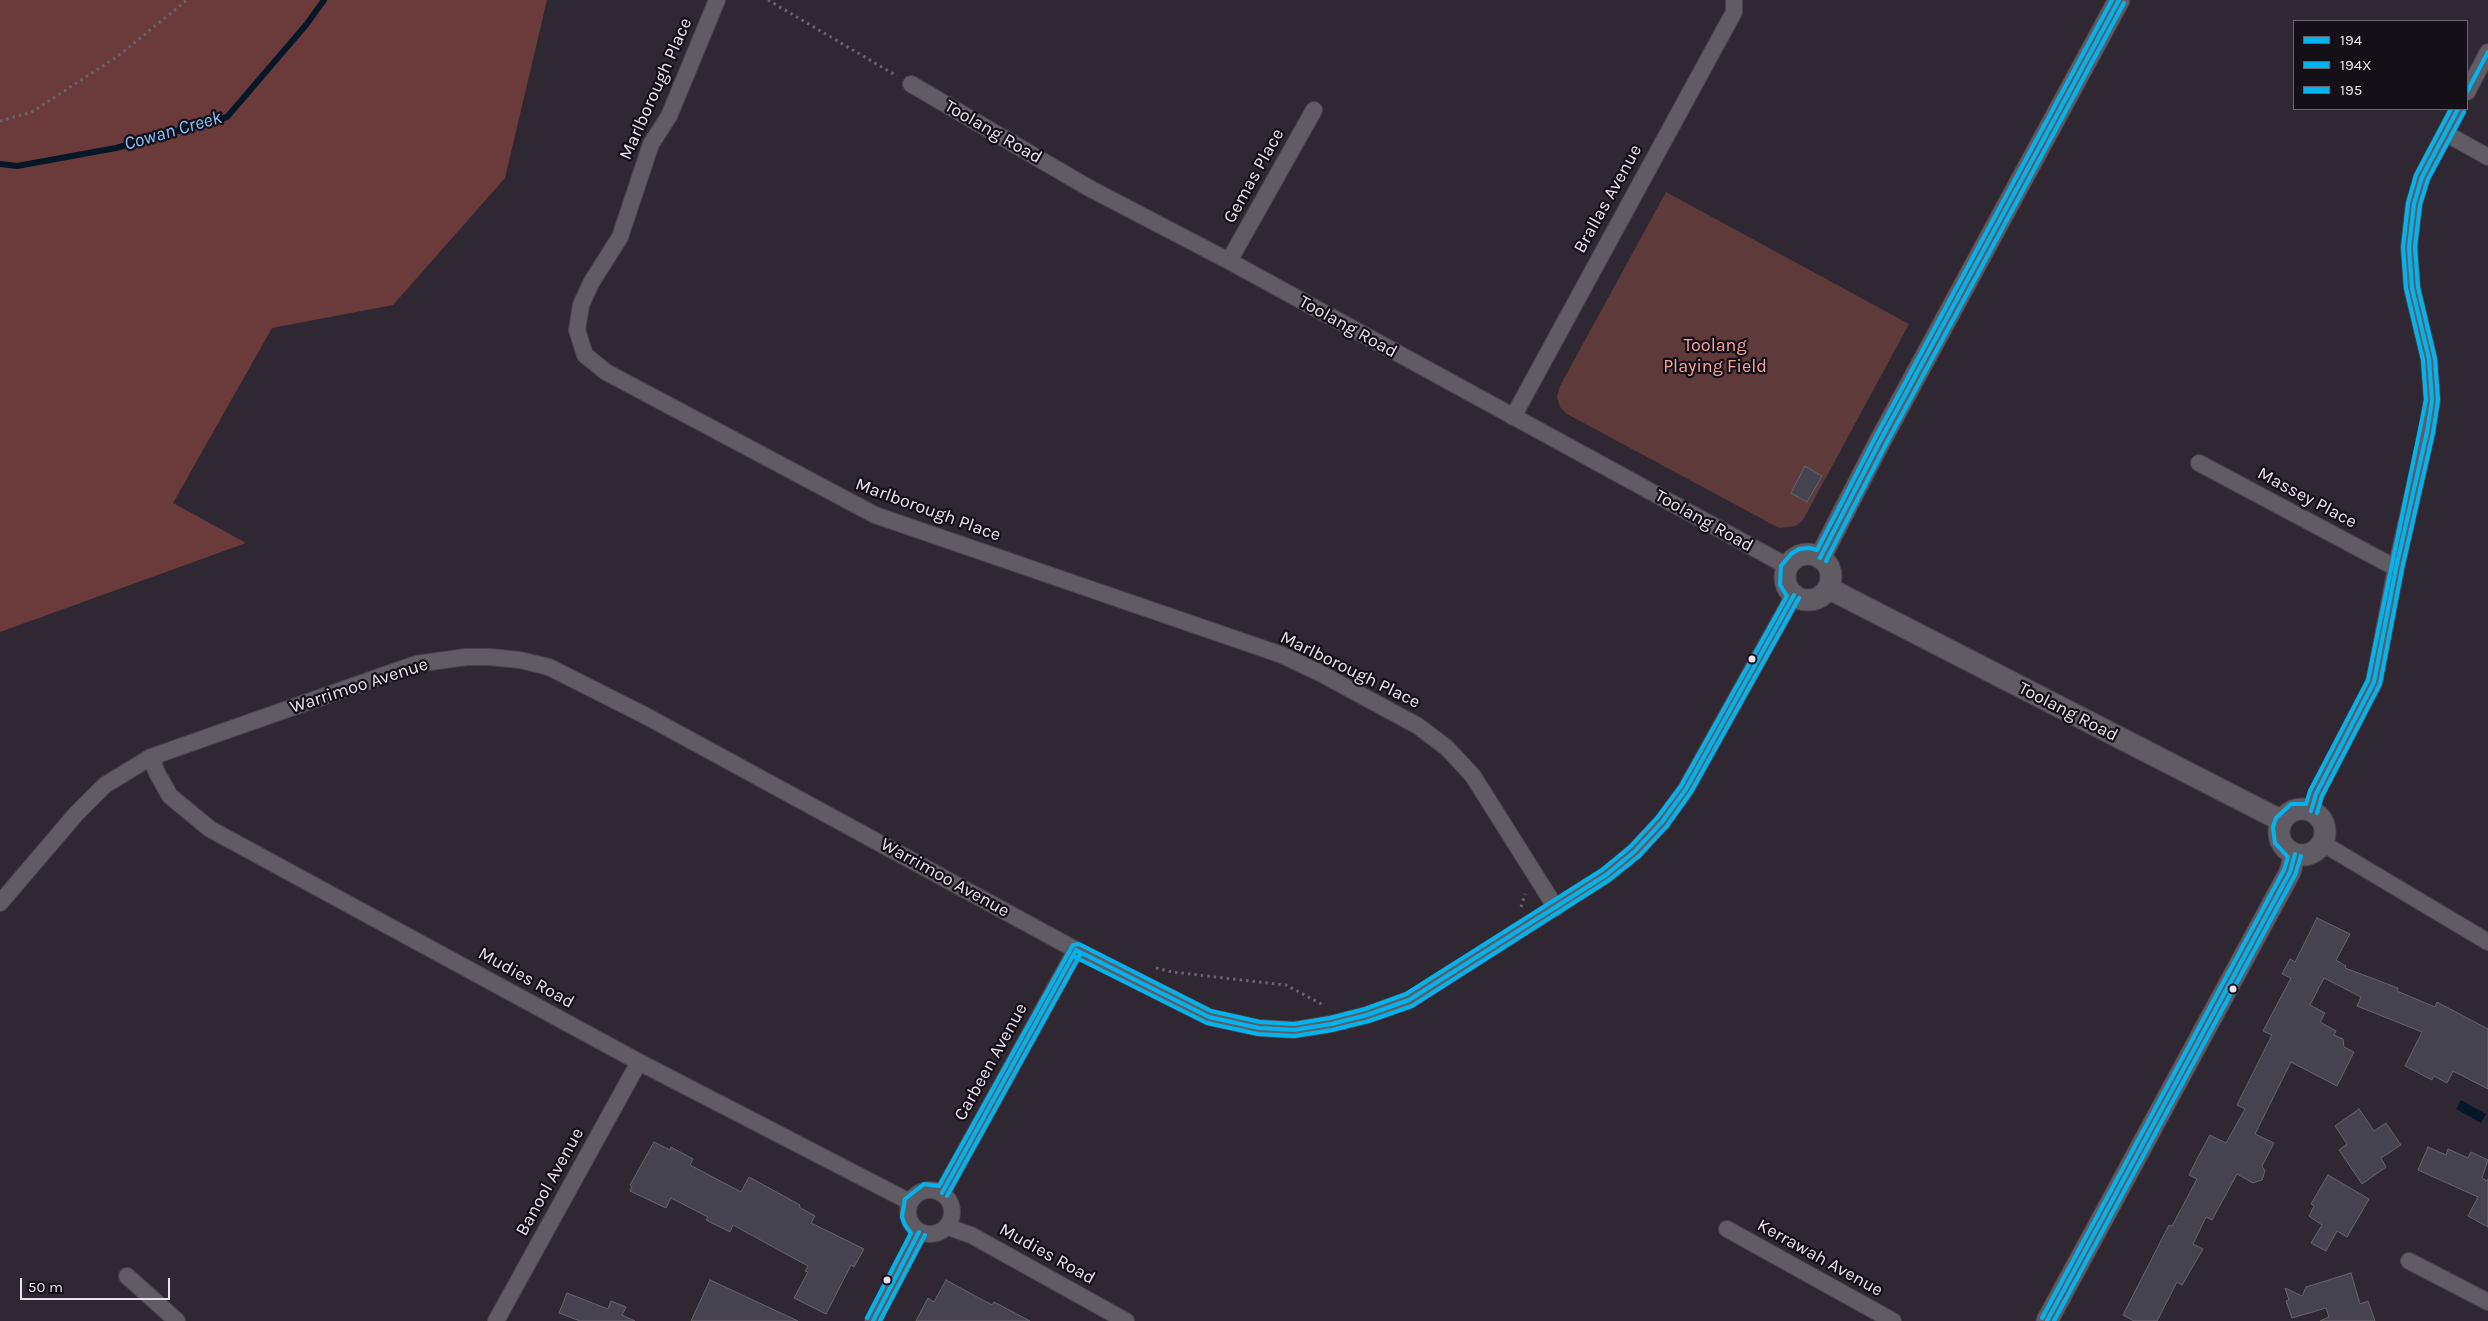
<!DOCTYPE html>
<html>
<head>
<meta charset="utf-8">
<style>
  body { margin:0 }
  #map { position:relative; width:2488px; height:1321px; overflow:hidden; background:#2f2832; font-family:Karla,sans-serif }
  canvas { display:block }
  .legend { position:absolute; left:2293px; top:20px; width:175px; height:90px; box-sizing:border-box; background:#151018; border:1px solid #6a646e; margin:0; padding:6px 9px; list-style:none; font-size:15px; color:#eae2ee }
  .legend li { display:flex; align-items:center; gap:10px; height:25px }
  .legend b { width:25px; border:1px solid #6a646e }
  .scale { position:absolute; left:20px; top:1278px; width:150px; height:22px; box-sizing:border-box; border:2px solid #eae2ee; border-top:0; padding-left:6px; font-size:15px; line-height:18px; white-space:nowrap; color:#eae2ee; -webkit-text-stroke:4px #151018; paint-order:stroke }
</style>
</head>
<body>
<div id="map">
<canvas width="2488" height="1321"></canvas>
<ul class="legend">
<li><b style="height:6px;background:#00b5ef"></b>194</li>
<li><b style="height:6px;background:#00b5ef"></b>194X</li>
<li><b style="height:6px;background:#00b5ef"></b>195</li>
</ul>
<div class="scale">50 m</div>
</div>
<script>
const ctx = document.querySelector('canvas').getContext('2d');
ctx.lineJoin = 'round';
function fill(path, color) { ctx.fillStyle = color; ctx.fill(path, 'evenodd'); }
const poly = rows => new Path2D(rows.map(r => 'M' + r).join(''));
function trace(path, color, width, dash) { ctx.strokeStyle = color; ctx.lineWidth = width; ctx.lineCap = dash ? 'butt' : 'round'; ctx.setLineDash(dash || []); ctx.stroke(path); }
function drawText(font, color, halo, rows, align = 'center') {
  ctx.font = font + ' Karla,sans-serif'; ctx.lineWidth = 4.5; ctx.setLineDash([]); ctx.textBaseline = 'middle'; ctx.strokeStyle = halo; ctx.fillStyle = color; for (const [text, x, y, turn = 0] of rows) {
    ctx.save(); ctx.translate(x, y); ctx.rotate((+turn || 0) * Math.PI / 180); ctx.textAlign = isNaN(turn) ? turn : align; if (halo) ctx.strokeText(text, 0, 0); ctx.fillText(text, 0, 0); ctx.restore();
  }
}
const green = poly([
  [1666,192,1909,324,1803,520,1796,526,1779,528,1567,414,1560,407,1557,397,1560,386]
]);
const forest = poly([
  [0,0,547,0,505,178,393,305,272,328,173,503,246,543,0,632]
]);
const water = poly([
  [2461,1100,2486,1114,2481,1123,2456,1109]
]);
const stream = poly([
  [0,164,17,166,116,148,227,117,306,25,324,0]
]);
const building = poly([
  [1805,466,1822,476,1807,502,1791,493,1805,466],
  [2317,918,2350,934,2336,960,2346,966,2345,968,2398,988,2397,991,2435,1007,2437,1002,2488,1029,2488,1089,2453,1071,2447,1083,2434,1076,2432,1080,2405,1066,2422,1032,2357,1006,2361,997,2324,978,2310,1005,2325,1013,2320,1022,2336,1031,2334,1035,2343,1039,2344,1047,2354,1052,2337,1086,2291,1062,2255,1134,2274,1143,2262,1166,2265,1171,2262,1180,2253,1183,2237,1174,2212,1220,2206,1217,2193,1244,2203,1249,2182,1285,2177,1282,2157,1321,2134,1321,2123,1315,2169,1225,2172,1226,2197,1179,2189,1175,2199,1155,2210,1135,2226,1143,2245,1109,2237,1105,2272,1035,2263,1031,2291,978,2282,974,2290,959,2295,962,2317,918],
  [2359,1109,2374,1131,2386,1123,2401,1145,2381,1158,2386,1167,2362,1184,2339,1150,2347,1144,2335,1126,2359,1109],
  [654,1142,670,1150,671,1147,693,1159,690,1165,741,1192,749,1177,800,1205,799,1207,815,1216,811,1223,864,1249,854,1267,851,1265,826,1314,794,1298,808,1272,805,1271,808,1266,733,1225,730,1232,706,1220,708,1217,671,1198,666,1208,630,1191,632,1187,630,1185,654,1142],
  [2428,1147,2446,1155,2448,1149,2468,1158,2471,1152,2488,1160,2482,1178,2487,1181,2488,1179,2488,1227,2468,1216,2478,1197,2418,1170,2428,1147],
  [2328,1175,2369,1199,2347,1237,2337,1231,2326,1251,2311,1243,2322,1225,2309,1216,2314,1206,2311,1204,2328,1175],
  [2351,1273,2360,1304,2368,1301,2375,1321,2320,1321,2329,1317,2326,1308,2292,1318,2286,1301,2289,1300,2285,1288,2302,1296,2306,1287,2351,1273],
  [710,1280,798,1321,691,1321,710,1280],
  [946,1280,992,1305,994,1302,1030,1321,916,1321,928,1298,934,1302,946,1280],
  [567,1293,608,1309,611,1301,626,1307,622,1315,635,1321,580,1321,559,1313,567,1293]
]);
const path = poly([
  [768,0,897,76],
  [0,121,32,112,118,56,187,0],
  [1521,907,1525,894],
  [1156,968,1172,972,1286,985,1325,1006]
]);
const minor = poly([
  [717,0,669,116,651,144,620,237,591,283,581,305,577,330,585,355,606,372,875,515,1282,655,1320,673,1418,726,1447,748,1473,776,1556,908],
  [911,84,1089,188,1229,261,1787,566],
  [2467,92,2488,52],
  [2445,133,2488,157],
  [1229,261,1314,110],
  [1513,417,1734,12,1734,0],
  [2199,463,2396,568],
  [151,757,157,773,170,796,210,829,639,1062,910,1202],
  [2311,811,2316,794,2374,682,2396,568,2427,432,2432,400,2429,359,2412,288,2409,247,2414,204,2422,177,2458,109],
  [2322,843,2488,942],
  [0,903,76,814,105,785,151,757,416,664,466,657,490,657,520,660,549,667,646,716,1076,950,1209,1017,1259,1028,1294,1030,1331,1024,1367,1015,1409,1000,1606,875,1634,852,1662,822,1686,789,1794,595],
  '908 1212a22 22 0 1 1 44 0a22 22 0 1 1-44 0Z',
  [942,1193,1076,950],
  [948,1227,971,1235,1126,1321],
  [1727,1229,1893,1321],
  [2409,1261,2488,1302],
  [127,1276,177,1321],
  [496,1321,639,1062],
  [873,1321,919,1232]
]);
const tertiary = poly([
  '1785 577a23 23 0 1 1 46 0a23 23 0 1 1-46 0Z',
  [1820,558,1879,443,2119,0],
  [1828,588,2282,821],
  '2279 832a23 23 0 1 1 46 0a23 23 0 1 1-46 0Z',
  [2047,1321,2290,872,2295,854]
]);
const bus1 = poly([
  [2467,92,2488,52],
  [1820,558,1879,443,2119,0],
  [2311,811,2316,794,2374,682,2396,568,2427,432,2432,400,2429,359,2412,288,2409,247,2414,204,2422,177,2458,109],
  [1076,950,1209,1017,1259,1028,1294,1030,1331,1024,1367,1015,1409,1000,1606,875,1634,852,1662,822,1686,789,1794,595],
  [942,1193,1076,950],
  [873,1321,919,1232],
  [2047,1321,2290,872,2295,854]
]);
const bus2 = poly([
  [1826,561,1885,446,2124,3],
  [2317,813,2322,796,2380,684,2402,569,2433,433,2438,400,2435,359,2418,287,2415,247,2420,205,2428,179,2464,112],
  [1073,956,1207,1023,1258,1034,1294,1036,1332,1030,1369,1021,1412,1006,1609,880,1639,856,1667,826,1691,792,1799,598],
  [947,1196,1081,953],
  [880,1321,925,1235],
  [2054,1321,2295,875,2301,856]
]);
const bus3 = poly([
  [867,1318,911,1233,905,1225,902,1217,905,1199,924,1184,939,1186,1073,945,1079,944,1211,1011,1260,1022,1294,1024,1330,1018,1365,1009,1406,994,1602,870,1630,847,1657,818,1681,786,1781,607,1787,596,1780,585,1781,566,1791,554,1799,549,1809,548,1817,550,1874,440,2112,0],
  [2042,1318,2284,870,2288,857,2275,843,2273,827,2276,818,2291,804,2306,804,2310,791,2368,680,2426,400,2423,360,2406,288,2403,247,2408,203,2416,175,2451,109]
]);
const markers = [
  [1752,659,4.5,"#eae2ee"],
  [2233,989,4.5,"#eae2ee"],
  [887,1280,4.5,"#eae2ee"]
];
const streetNames = [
  ["Marlborough Place",656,89,-66],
  ["Toolang Road",993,132,30],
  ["Gemas Place",1254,176,-61],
  ["Brallas Avenue",1608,199,-61],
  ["Toolang Road",1348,327,29],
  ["Massey Place",2307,498,28],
  ["Marlborough Place",928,510,20],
  ["Toolang Road",1704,521,29],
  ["Marlborough Place",1350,670,26],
  ["Warrimoo Avenue",359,686,-18],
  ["Toolang Road",2068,712,27],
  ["Warrimoo Avenue",945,878,29],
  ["Mudies Road",526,978,29],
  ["Carbeen Avenue",991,1062,-61],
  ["Banool Avenue",550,1182,-61],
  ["Mudies Road",1047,1254,29],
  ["Kerrawah Avenue",1820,1258,29]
];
const parkNames = [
  ["Toolang",1715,346],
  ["Playing Field",1715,367]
];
const waterNames = [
  ["Cowan Creek",173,131,-16]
];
fill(green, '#5f3a3a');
fill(forest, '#6b3b3b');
fill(water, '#061828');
trace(stream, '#061828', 6);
fill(building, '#464350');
trace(building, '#67646d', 1);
trace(minor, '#49444c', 18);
trace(tertiary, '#49444c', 23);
trace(path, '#6a646c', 3, [2.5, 4]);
trace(minor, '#615c63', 16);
trace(tertiary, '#615c63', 21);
trace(bus1, '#00b5ef', 4);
trace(bus2, '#00b5ef', 4);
trace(bus3, '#00b5ef', 4);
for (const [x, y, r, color] of markers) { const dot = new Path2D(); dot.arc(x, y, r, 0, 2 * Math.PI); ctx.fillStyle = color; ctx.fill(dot); trace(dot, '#151018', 2); }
drawText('18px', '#eae2ee', '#151018', streetNames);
drawText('18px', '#fba39e', '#151018', parkNames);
drawText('italic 19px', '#83c5fe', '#151018', waterNames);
</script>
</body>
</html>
